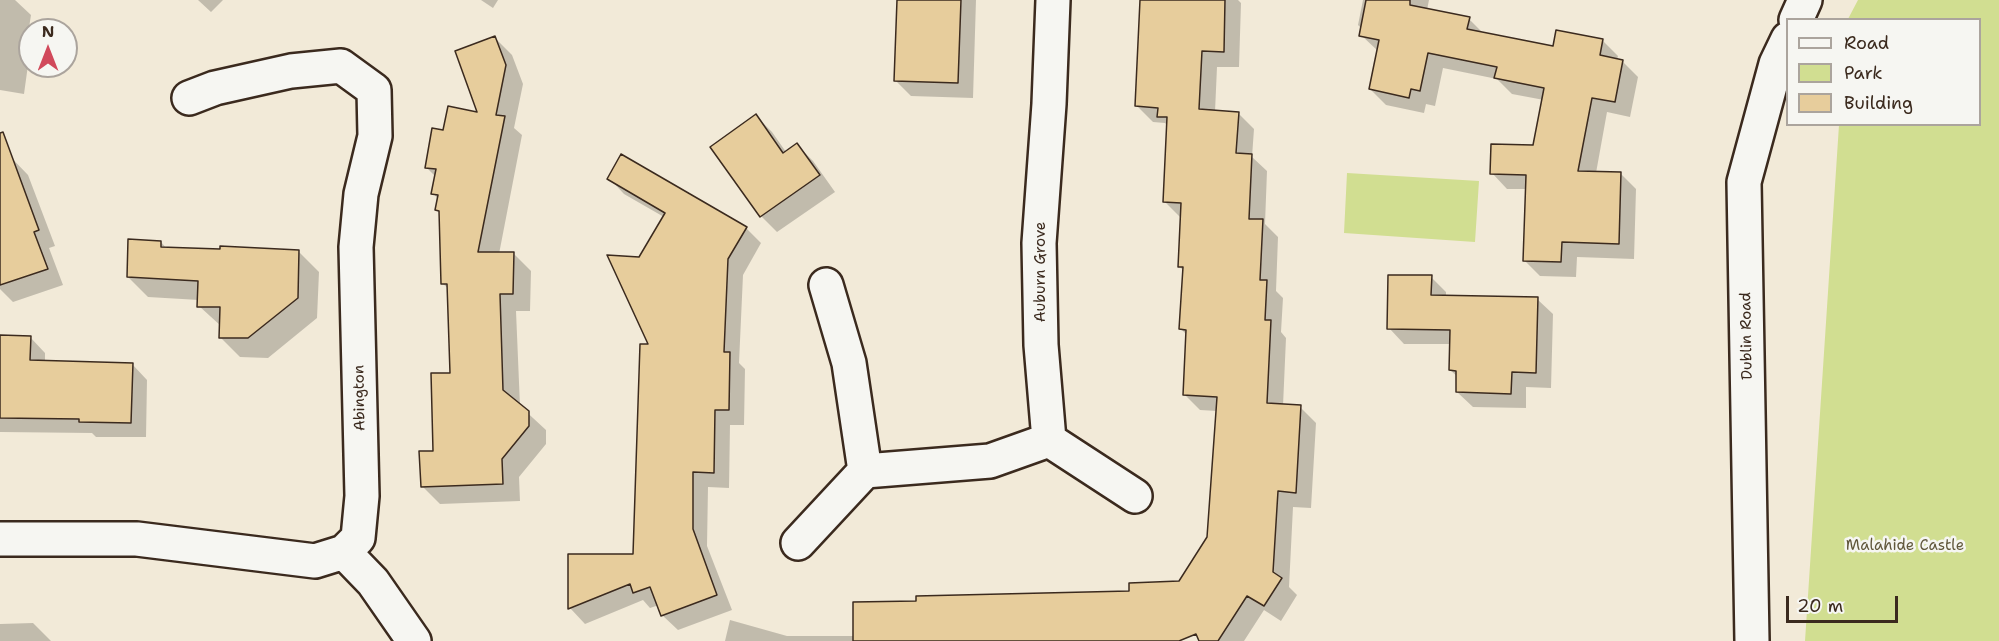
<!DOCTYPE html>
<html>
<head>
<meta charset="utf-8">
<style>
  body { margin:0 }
  #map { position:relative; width:1999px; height:641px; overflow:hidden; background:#f2ead8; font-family:"Shantell Sans",sans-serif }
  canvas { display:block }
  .legend { position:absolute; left:1786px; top:18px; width:195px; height:108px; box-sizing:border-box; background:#f6f6f2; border:2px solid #aba49d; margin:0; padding:8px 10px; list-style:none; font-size:18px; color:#3b2a1e }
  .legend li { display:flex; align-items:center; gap:12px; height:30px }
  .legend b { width:30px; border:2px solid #aba49d }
  .north { position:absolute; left:18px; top:18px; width:60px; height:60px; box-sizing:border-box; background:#f6f6f2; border:2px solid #aba49d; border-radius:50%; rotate:0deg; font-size:16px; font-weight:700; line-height:24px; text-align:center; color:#3b2a1e }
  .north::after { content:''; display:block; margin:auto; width:21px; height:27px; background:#d1495b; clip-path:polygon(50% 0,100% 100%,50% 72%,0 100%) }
  .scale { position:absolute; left:1786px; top:596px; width:112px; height:27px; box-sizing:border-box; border:3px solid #3b2a1e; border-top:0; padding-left:8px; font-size:18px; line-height:21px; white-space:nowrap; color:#3b2a1e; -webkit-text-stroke:4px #f6f6f2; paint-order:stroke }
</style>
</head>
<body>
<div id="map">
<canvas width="1999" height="641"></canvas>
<ul class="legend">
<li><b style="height:8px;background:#f6f6f2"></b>Road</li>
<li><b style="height:16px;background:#d1de91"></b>Park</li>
<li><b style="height:16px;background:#e7cd9c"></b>Building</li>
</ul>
<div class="north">N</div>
<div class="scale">20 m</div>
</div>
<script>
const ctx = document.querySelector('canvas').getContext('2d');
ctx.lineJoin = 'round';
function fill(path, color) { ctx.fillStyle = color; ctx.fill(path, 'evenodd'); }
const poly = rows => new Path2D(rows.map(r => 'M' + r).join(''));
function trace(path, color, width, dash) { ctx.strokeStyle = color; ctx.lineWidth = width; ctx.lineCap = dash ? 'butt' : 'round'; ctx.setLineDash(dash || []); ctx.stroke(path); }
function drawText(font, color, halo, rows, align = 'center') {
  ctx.font = font + ' "Shantell Sans",sans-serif'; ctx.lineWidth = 5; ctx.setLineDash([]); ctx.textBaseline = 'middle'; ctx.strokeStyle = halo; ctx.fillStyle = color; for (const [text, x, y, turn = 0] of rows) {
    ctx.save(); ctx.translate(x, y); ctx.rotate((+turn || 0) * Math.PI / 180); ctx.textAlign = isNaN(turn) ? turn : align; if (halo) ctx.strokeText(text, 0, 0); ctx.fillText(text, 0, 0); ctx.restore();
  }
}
const green = poly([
  [1858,0,1999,0,1999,641,1805,641,1839,125,1980,124,1980,20,1848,19],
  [1347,173,1479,181,1475,242,1344,233]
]);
const shadow = poly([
  [0,0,15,0,31,15,24,60,28,65,24,94,0,90],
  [198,0,223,0,211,12],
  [481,0,498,0,493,8],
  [898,0,976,0,973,98,911,96,896,81],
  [1141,0,1238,0,1241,3,1239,67,1217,67,1215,112,1238,113,1254,129,1252,157,1267,171,1265,224,1278,237,1276,291,1283,298,1281,332,1286,338,1283,406,1300,407,1316,423,1311,508,1293,507,1289,587,1297,595,1281,621,1264,610,1244,641,1209,641,1208,538,1217,411,1200,410,1184,394,1187,335,1181,329,1184,271,1179,266,1181,218,1165,202,1168,126,1165,123,1153,122,1137,106],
  [1363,0,1429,0,1427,10,1469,19,1484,34,1554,48,1602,40,1618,56,1617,60,1622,61,1638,77,1630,117,1607,112,1596,173,1620,173,1636,189,1634,259,1577,257,1576,277,1540,276,1525,261,1527,189,1507,189,1492,173,1534,147,1544,100,1512,94,1497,79,1443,68,1435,106,1426,104,1424,113,1386,105,1370,89,1378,51,1361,35,1362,29,1358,25],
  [495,38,512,55,523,84,514,128,522,135,499,254,513,253,531,271,530,311,516,311,520,406,546,430,546,444,519,477,520,501,440,504,422,486,434,452,452,374,449,289,443,284,440,213,436,209,438,199,433,193,436,177,426,167,444,132,479,114],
  [756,116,772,132,786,152,797,145,813,161,835,192,777,232,761,216],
  [0,146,28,175,55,246,49,248,63,285,13,302,0,289],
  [609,178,746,228,761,243,743,275,739,363,745,369,744,425,730,425,729,488,708,487,707,546,732,610,678,630,662,615,659,605,650,608,643,600,585,624,570,608,635,555,650,345,639,258,664,217,624,194],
  [161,242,167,249,299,252,319,272,317,318,268,358,240,357,220,337,221,326,199,306,199,300,148,297,128,277],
  [1431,277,1446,292,1446,297,1537,299,1553,314,1551,388,1526,387,1526,408,1473,407,1457,392,1458,377,1450,370,1451,344,1404,344,1389,328],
  [0,337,30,337,45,353,45,362,132,364,147,380,146,437,96,437,92,433,0,432],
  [1178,599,1179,641,725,641,730,620,787,636,855,636],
  [33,623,51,641,0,641,0,624]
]);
const building = poly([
  [897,0,961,0,958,83,894,81,897,0],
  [1140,0,1225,0,1224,52,1202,51,1199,109,1239,112,1236,153,1252,154,1249,219,1263,219,1260,280,1267,280,1265,320,1271,320,1267,403,1301,405,1296,493,1278,491,1273,572,1282,578,1264,606,1247,596,1218,641,1199,641,1196,634,1179,641,853,641,853,602,916,601,916,596,1129,591,1129,583,1179,581,1207,537,1217,397,1183,395,1186,330,1179,329,1183,267,1178,267,1181,203,1163,202,1167,117,1157,117,1158,108,1135,106,1140,0],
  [1366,0,1410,0,1410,5,1470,17,1467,29,1553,46,1556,30,1603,39,1600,55,1623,60,1615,102,1592,98,1578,171,1621,172,1619,244,1562,242,1561,262,1523,261,1526,175,1490,174,1491,144,1533,145,1544,88,1494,78,1497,67,1428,53,1420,91,1411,89,1409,98,1369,89,1379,40,1359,36,1366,0],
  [495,36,506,65,496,115,505,116,478,252,514,252,513,294,500,294,503,390,529,411,529,426,502,459,503,484,421,487,419,451,433,451,431,373,450,373,447,284,441,284,439,211,435,210,438,195,431,194,436,169,425,168,432,128,443,130,448,106,477,112,455,51,495,36],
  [756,114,783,153,797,143,820,175,760,217,710,147,756,114],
  [3,132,39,230,34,232,48,269,0,285,0,133,3,132],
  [621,154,747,227,728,259,724,352,730,352,729,410,715,410,714,473,693,472,693,529,717,595,661,616,650,587,633,593,630,584,568,609,568,554,633,554,640,344,648,344,607,255,639,257,665,213,607,179,621,154],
  [128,239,161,241,161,247,220,249,220,246,299,250,298,298,248,338,219,338,220,307,197,307,198,281,127,277,128,239],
  [1388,275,1432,275,1431,295,1538,297,1536,373,1512,372,1511,394,1456,392,1456,371,1449,370,1450,330,1387,329,1388,275],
  [0,335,31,336,30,360,133,363,131,423,79,422,79,419,0,418,0,335]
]);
const minor = poly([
  [826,285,849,363,865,471,990,461,1049,440,1041,345,1039,243,1049,104,1053,0],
  [1049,440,1135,496],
  [0,539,137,539,315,561,344,552,358,538,362,496,356,247,361,194,375,136,374,90,341,66,291,71,215,88,189,98],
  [798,543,865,471],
  [344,552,373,582,414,641]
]);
const major = poly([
  [1796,20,1805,0],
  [1752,641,1744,182,1776,64,1788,39]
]);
const streetNames = [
  ["Auburn Grove",1041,272,-90],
  ["Dublin Road",1747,336,-91],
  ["Abington",360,398,-91]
];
const parkNames = [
  ["Malahide Castle",1905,546]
];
fill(green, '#d1de91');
fill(shadow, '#0003');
fill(building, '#e7cd9c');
trace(building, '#3b2a1e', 1.5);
trace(minor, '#3b2a1e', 38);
trace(major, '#3b2a1e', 38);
trace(minor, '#f6f6f2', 33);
trace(major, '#f6f6f2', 33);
drawText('15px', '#3b2a1e', '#f6f6f2', streetNames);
drawText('15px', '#60573b', '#f6f6f2', parkNames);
</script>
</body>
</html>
